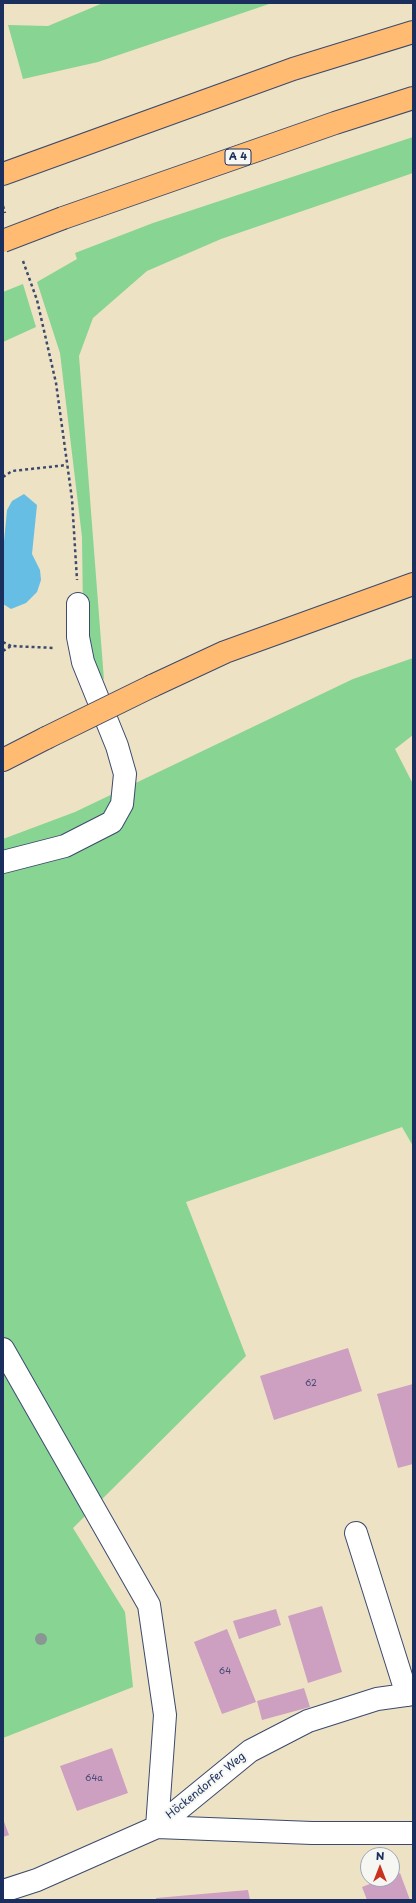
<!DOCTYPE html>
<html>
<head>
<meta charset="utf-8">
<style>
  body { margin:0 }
  #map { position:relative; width:416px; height:1903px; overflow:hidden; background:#eee2c4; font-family:"Playpen Sans",sans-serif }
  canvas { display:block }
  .frame { position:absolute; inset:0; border:4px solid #1b2f5e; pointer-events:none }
  .north { position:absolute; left:360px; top:1847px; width:40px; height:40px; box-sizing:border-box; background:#f6f6f2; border:1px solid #9ea6b7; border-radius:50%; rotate:0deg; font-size:11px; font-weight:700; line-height:16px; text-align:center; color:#1b2f5e }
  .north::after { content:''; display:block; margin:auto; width:14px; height:18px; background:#c8321e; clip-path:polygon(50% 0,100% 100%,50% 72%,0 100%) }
</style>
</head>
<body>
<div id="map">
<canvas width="416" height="1903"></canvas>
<div class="frame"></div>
<div class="north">N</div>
</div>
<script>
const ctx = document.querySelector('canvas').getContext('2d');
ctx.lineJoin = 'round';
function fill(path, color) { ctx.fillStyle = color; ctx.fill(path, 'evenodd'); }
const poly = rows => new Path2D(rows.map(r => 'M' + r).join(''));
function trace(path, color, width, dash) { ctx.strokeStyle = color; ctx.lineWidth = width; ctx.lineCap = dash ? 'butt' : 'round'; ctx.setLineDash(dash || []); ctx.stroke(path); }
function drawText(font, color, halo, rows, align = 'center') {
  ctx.font = font + ' "Playpen Sans",sans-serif'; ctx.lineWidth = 4; ctx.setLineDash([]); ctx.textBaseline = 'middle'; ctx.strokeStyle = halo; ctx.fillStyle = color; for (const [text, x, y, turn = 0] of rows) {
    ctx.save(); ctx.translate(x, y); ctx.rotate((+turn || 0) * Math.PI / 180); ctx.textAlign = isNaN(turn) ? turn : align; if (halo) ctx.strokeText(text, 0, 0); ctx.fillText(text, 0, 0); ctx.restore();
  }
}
const green = poly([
  [103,3,272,3,98,62,23,79,8,25,48,26],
  [413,137,413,173,221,239,147,271,93,318,79,356,104,680,91,660,83,613,82,537,60,353,37,282,77,259,75,253,153,223],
  [23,284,36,327,3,342,3,292],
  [413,658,413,735,395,749,413,784,413,1146,402,1127,186,1202,246,1356,73,1528,125,1612,133,1687,3,1738,3,839,75,812,353,679]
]);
const water = poly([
  [24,494,37,505,32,554,40,570,41,580,37,592,26,603,11,609,3,604,3,552,7,510,12,501]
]);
const building = poly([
  [348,1348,362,1391,274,1420,260,1376],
  [413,1384,413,1464,398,1468,377,1394],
  [322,1606,342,1672,308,1683,288,1616],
  [276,1609,281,1625,239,1639,233,1621],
  [227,1629,256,1702,222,1714,194,1642],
  [304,1688,310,1707,262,1720,257,1701],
  [112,1748,128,1793,77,1811,60,1766],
  [3,1819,9,1835,3,1837],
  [400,1873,410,1900,367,1900,362,1887,383,1879,392,1879,392,1876],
  [248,1890,250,1900,156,1900,156,1898]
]);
const path = poly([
  [3,206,5,213],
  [23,261,37,300,56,383,72,499,77,580],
  [3,477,12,471,67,465],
  [3,642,11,646],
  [3,651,11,646,55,648]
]);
const minor = poly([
  [3,862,65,846,112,822,122,804,125,774,117,746,83,662,78,637,78,604],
  [3,1349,149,1605,165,1715,157,1827,312,1833,413,1833],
  [356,1533,407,1695],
  [3,1891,37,1880,157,1827,250,1751,308,1721,377,1699,413,1694]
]);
const major = poly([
  [152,686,225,652,413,584],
  [3,760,46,738]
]);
const highway = poly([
  [3,174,293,69,413,32],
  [63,218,335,123,413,98]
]);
const majorBridge = poly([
  [46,738,152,686]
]);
const highwayBridge = poly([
  [3,241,63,218]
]);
const trees = [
  [41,1639]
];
const numberNames = [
  ["62",311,1384],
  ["64",225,1672],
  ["64a",94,1779]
];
const shields = [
  [238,157,26]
];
const shieldNames = [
  ["A 4",238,157]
];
const streetNames = [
  ["Höckendorfer Weg",206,1786,-39]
];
fill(green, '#87d493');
fill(water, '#67bee4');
fill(building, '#cd9fc0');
trace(minor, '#3b4a6d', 24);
trace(major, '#3b4a6d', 24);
trace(highway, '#3b4a6d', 24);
trace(path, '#3b4a6d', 2.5, [3, 3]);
trace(minor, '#fff', 22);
trace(major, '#ffbb71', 22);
trace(highway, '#ffbb71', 22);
trace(majorBridge, '#3b4a6d', 24, []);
trace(highwayBridge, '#3b4a6d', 24, []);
trace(majorBridge, '#ffbb71', 22);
trace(highwayBridge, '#ffbb71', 22);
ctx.fillStyle = '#899693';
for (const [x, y] of trees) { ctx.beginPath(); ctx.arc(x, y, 6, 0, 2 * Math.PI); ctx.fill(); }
drawText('9px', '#484b76', null, numberNames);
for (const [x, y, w] of shields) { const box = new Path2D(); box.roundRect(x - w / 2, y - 8, w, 16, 3); ctx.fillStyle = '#f6f6f2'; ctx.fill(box); trace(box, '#1b2f5e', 1); }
drawText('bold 10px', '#1b2f5e', null, shieldNames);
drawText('11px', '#1b2f5e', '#f6f6f2', streetNames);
</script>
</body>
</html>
